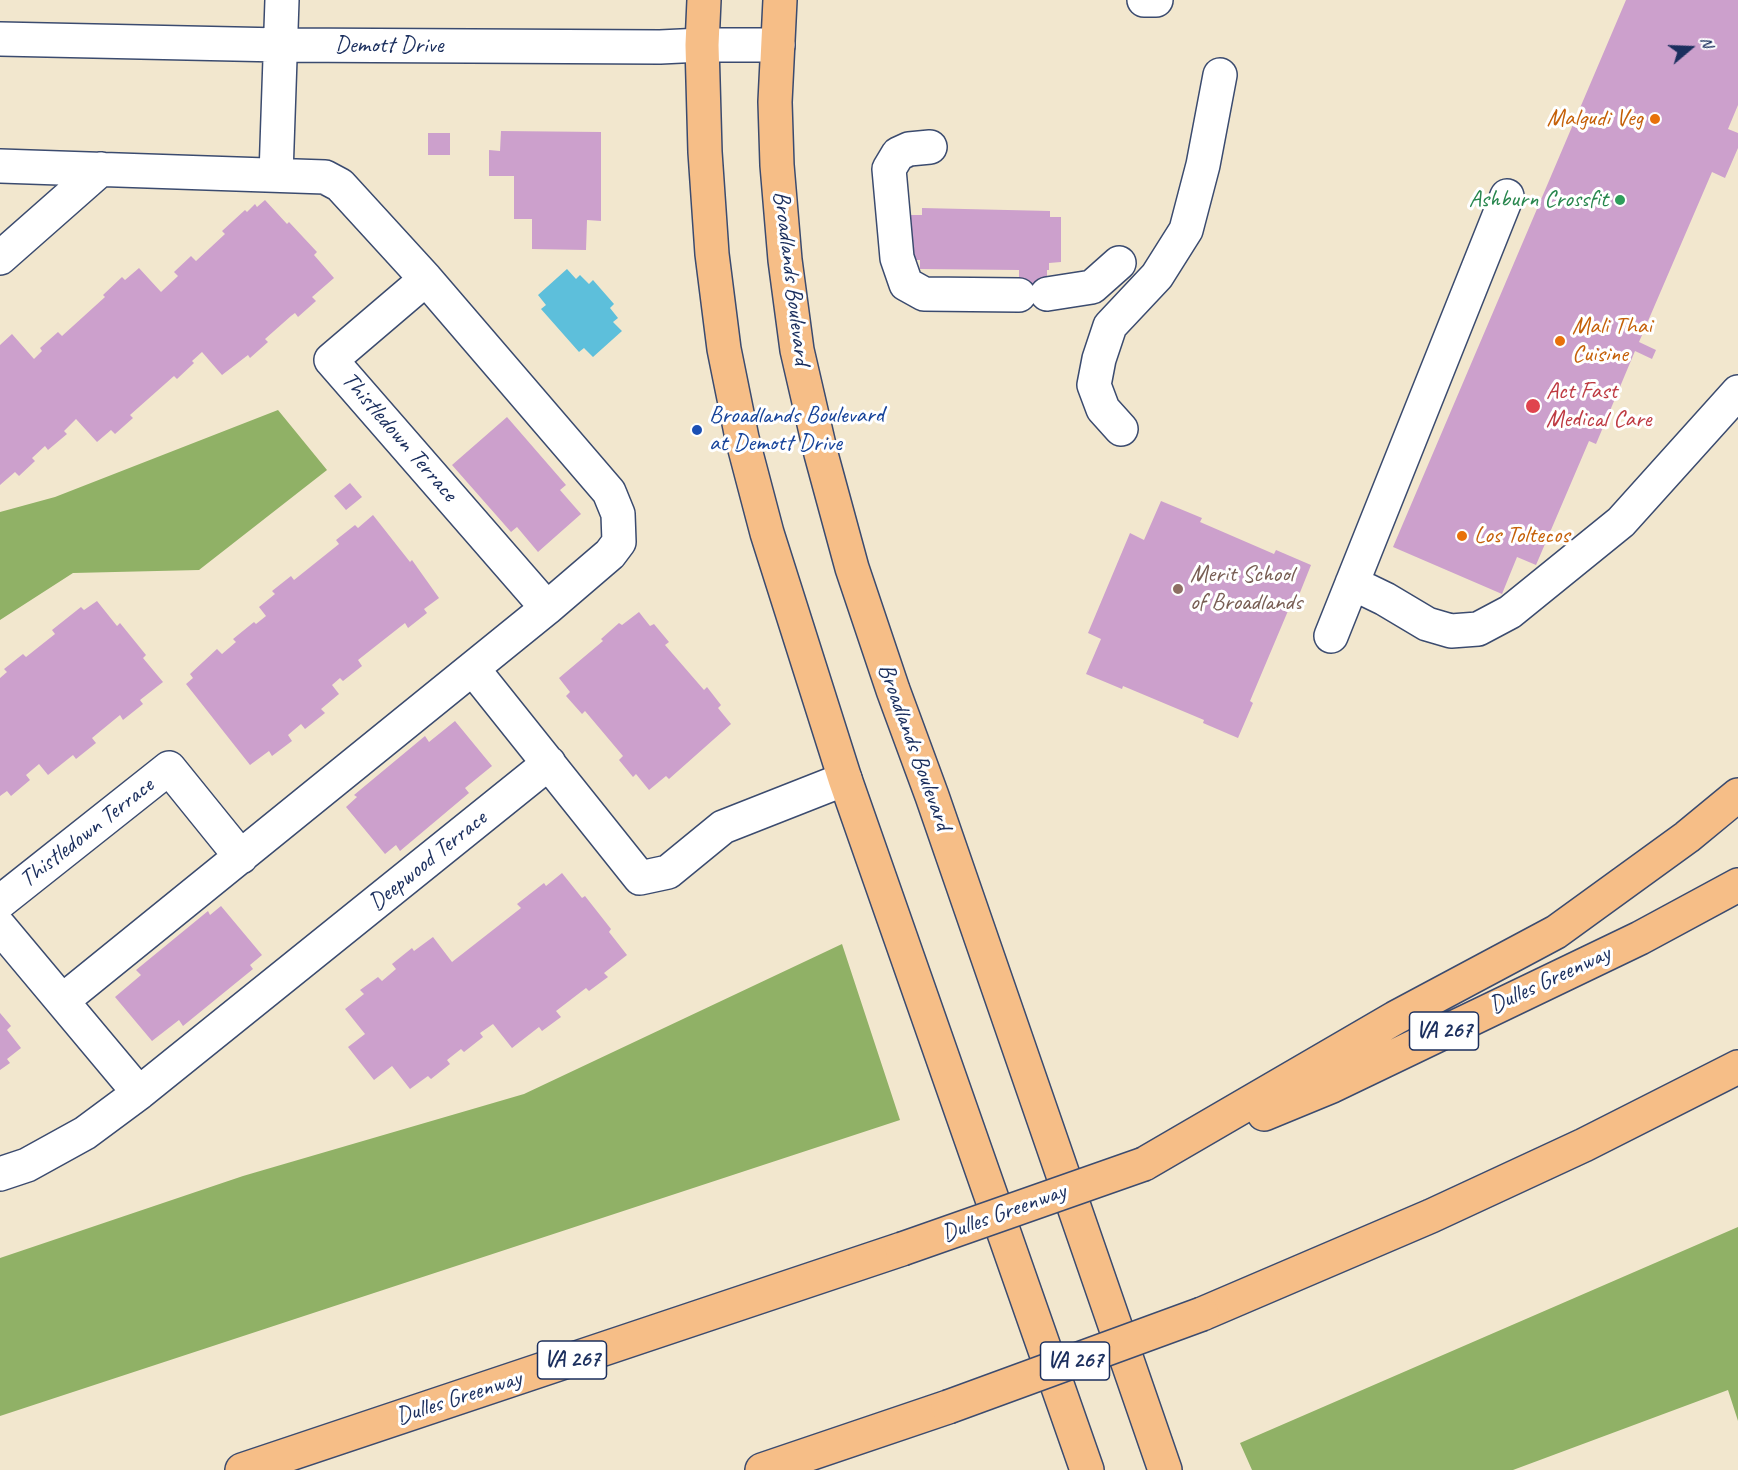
<!DOCTYPE html>
<html>
<head>
<meta charset="utf-8">
<style>
  body { margin:0 }
  #map { position:relative; width:1738px; height:1470px; overflow:hidden; background:#f2e7ce; font-family:Caveat,sans-serif }
  canvas { display:block }
  .north { position:absolute; left:1660px; top:18px; width:60px; height:60px; -webkit-text-stroke:4px #fff; paint-order:stroke; rotate:71deg; font-size:16px; font-weight:700; line-height:24px; text-align:center; color:#1b2f5e }
  .north::after { content:''; display:block; margin:auto; width:21px; height:27px; background:#1b2f5e; clip-path:polygon(50% 0,100% 100%,50% 72%,0 100%) }
</style>
</head>
<body>
<div id="map">
<canvas width="1738" height="1470"></canvas>
<div class="north">N</div>
</div>
<script>
const ctx = document.querySelector('canvas').getContext('2d');
ctx.lineJoin = 'round';
function fill(path, color) { ctx.fillStyle = color; ctx.fill(path, 'evenodd'); }
const poly = rows => new Path2D(rows.map(r => 'M' + r).join(''));
function trace(path, color, width, dash) { ctx.strokeStyle = color; ctx.lineWidth = width; ctx.lineCap = dash ? 'butt' : 'round'; ctx.setLineDash(dash || []); ctx.stroke(path); }
function drawText(font, color, halo, rows, align = 'center') {
  ctx.font = font + ' Caveat,sans-serif'; ctx.lineWidth = 6; ctx.setLineDash([]); ctx.textBaseline = 'middle'; ctx.strokeStyle = halo; ctx.fillStyle = color; for (const [text, x, y, turn = 0] of rows) {
    ctx.save(); ctx.translate(x, y); ctx.rotate((+turn || 0) * Math.PI / 180); ctx.textAlign = isNaN(turn) ? turn : align; if (halo) ctx.strokeText(text, 0, 0); ctx.fillText(text, 0, 0); ctx.restore();
  }
}
const forest = poly([
  [278,410,327,470,199,570,73,573,0,620,0,512,55,497],
  [842,944,900,1120,0,1416,0,1258,243,1176,524,1094],
  [1738,1227,1738,1421,1728,1390,1513,1470,1252,1470,1240,1443]
]);
const water = poly([
  [567,269,576,279,580,275,589,284,593,280,614,304,610,308,618,318,613,322,622,331,593,357,584,348,579,352,541,309,546,305,538,295]
]);
const building = poly([
  [1626,0,1738,0,1738,105,1728,129,1738,133,1738,148,1725,178,1712,172,1639,342,1656,350,1652,359,1635,351,1596,444,1589,441,1536,565,1517,557,1502,594,1393,547],
  [501,131,601,132,601,221,587,220,586,250,532,249,532,219,514,219,514,176,489,176,489,150,500,151],
  [428,133,450,133,450,155,428,155],
  [265,200,287,224,289,222,317,252,314,255,334,278,312,297,316,301,298,317,295,313,291,316,265,339,268,342,250,358,248,355,222,375,202,352,192,361,194,363,177,379,174,376,130,415,133,418,115,434,111,430,97,442,76,419,64,431,67,434,48,450,45,446,32,458,35,461,19,476,15,472,0,485,0,345,12,334,34,359,42,351,40,348,58,332,62,336,105,297,103,295,122,277,125,280,139,268,161,292,178,276,174,272,191,256,196,261,225,234,222,231,245,210,247,212,255,204,257,207],
  [922,208,1050,211,1050,217,1061,217,1061,262,1049,263,1049,270,1047,270,1047,304,1019,303,1019,270,920,269,920,260,908,260,909,215,922,215],
  [507,417,566,485,560,490,581,514,538,552,517,527,511,532,452,465],
  [350,483,362,497,346,510,334,496],
  [1161,501,1202,518,1200,522,1274,554,1276,550,1311,565,1297,600,1293,599,1250,701,1253,703,1238,738,1203,723,1204,720,1123,686,1122,689,1086,674,1101,639,1088,633,1130,533,1144,540],
  [373,515,410,562,412,560,439,598,424,609,427,613,408,628,405,623,358,660,362,666,343,681,340,678,332,685,339,694,321,709,325,713,305,729,301,724,288,735,292,741,272,756,269,751,250,765,186,684,193,678,190,674,217,649,222,654,236,642,233,639,254,622,256,624,266,616,259,607,275,594,272,591,291,576,294,580,339,544,336,540,355,525,358,528],
  [97,601,117,626,120,623,146,655,143,658,163,682,140,700,143,704,123,720,120,715,92,738,96,743,76,759,73,755,48,775,39,764,26,775,30,780,11,796,7,791,0,796,0,678,7,672,4,669,23,654,26,657,55,634,52,630,81,607,84,610],
  [639,612,650,626,654,624,669,642,665,645,704,690,707,687,721,705,718,708,731,724,669,779,666,776,649,790,636,774,633,777,619,760,623,756,585,711,582,714,566,696,570,692,559,678,603,641,601,639,619,623,622,625],
  [455,721,492,766,465,788,469,793,400,851,396,845,385,854,346,807,357,797,354,795,425,736,429,742],
  [562,873,582,898,585,896,611,929,609,932,627,955,604,973,608,977,589,991,586,988,556,1011,561,1017,542,1031,539,1027,512,1048,493,1024,480,1033,483,1037,464,1052,461,1049,447,1060,450,1064,431,1079,428,1076,410,1089,392,1066,374,1080,348,1047,365,1034,345,1009,364,994,360,990,378,977,382,981,396,969,392,964,412,948,414,951,433,937,452,962,521,908,517,904,544,883,546,886],
  [221,906,262,955,250,965,253,969,183,1026,179,1020,152,1041,115,997,141,975,136,970,208,911,210,915],
  [0,1013,11,1026,7,1030,21,1048,7,1059,10,1063,0,1070]
]);
const minor = poly([
  [1144,0,1156,0],
  [0,39,281,45,660,47,702,45,778,45],
  [930,147,909,149,898,154,889,169,897,258,906,284,924,294,1019,295],
  [0,166,325,177,340,185,426,279,609,492,618,514,619,542,610,554,547,608,62,1001],
  [276,175,282,0],
  [0,258,101,169],
  [426,279,331,360,547,608],
  [1047,294,1092,287,1119,263],
  [1121,429,1103,409,1094,385,1099,359,1110,326,1157,276,1186,230,1203,165,1220,75],
  [1352,583,1385,599,1427,624,1451,631,1478,629,1510,612,1621,522,1738,392],
  [1331,636,1507,196],
  [473,669,640,878,668,872,723,827,845,779],
  [0,902,169,768,241,857],
  [0,927,139,1093],
  [0,1174,27,1165,85,1133,139,1093,549,763]
]);
const major = poly([
  [704,0,702,45,705,152,712,254,724,349,742,438,767,533,845,779,1087,1470],
  [780,0,775,102,777,165,785,260,797,350,821,454,852,568,893,690,932,796,1165,1470]
]);
const highway = poly([
  [1264,1114,1332,1086,1640,938,1738,885],
  [1144,1164,1395,1018,1556,932,1687,837,1738,795],
  [1202,1314,1431,1216,1584,1145,1738,1067],
  [242,1470,902,1249],
  [762,1470,948,1407]
]);
const highwayBridge = poly([
  [902,1249,1144,1164],
  [948,1407,1202,1314]
]);
const markers = [
  [1655,119,6,"#e8710a"],
  [1620,200,6,"#2e9e5b"],
  [1560,341,6,"#e8710a"],
  [1533,406,8,"#e0444e"],
  [697,430,6,"#1a4fb4"],
  [1462,536,6,"#e8710a"],
  [1178,589,6,"#8d6e63"]
];
const shields = [
  [1444,1031,69],
  [572,1360,69],
  [1075,1361,69]
];
const shieldNames = [
  ["VA 267",1444,1031],
  ["VA 267",572,1360],
  ["VA 267",1075,1361]
];
const streetNames = [
  ["Demott Drive",389,46],
  ["Broadlands Boulevard",791,278,83],
  ["Thistledown Terrace",399,437,49],
  ["Broadlands Boulevard",914,747,70],
  ["Thistledown Terrace",87,833,-38],
  ["Deepwood Terrace",428,861,-39],
  ["Dulles Greenway",1550,980,-25],
  ["Dulles Greenway",1004,1213,-20],
  ["Dulles Greenway",459,1398,-18]
];
const foodNames = [
  ["Malgudi Veg",1643,119,"right"],
  ["Mali Thai",1572,327],
  ["Cuisine",1572,355],
  ["Los Toltecos",1474,536]
];
const leisureNames = [
  ["Ashburn Crossfit",1608,200]
];
const healthNames = [
  ["Act Fast",1546,392],
  ["Medical Care",1546,420]
];
const transitNames = [
  ["Broadlands Boulevard",709,416],
  ["at Demott Drive",709,444]
];
const educationNames = [
  ["Merit School",1190,575],
  ["of Broadlands",1190,603]
];
fill(forest, '#90b166');
fill(water, '#5dbfdb');
fill(building, '#cca0cc');
trace(minor, '#3b4b6f', 36);
trace(major, '#3b4b6f', 36);
trace(highway, '#3b4b6f', 36);
trace(minor, '#fff', 33);
trace(major, '#f6be87', 33);
trace(highway, '#f6be87', 33);
trace(highwayBridge, '#3b4b6f', 36, []);
trace(highwayBridge, '#f6be87', 33);
for (const [x, y, r, color] of markers) { const dot = new Path2D(); dot.arc(x, y, r, 0, 2 * Math.PI); ctx.fillStyle = color; ctx.fill(dot); trace(dot, '#fff', 2); }
for (const [x, y, w] of shields) { const box = new Path2D(); box.roundRect(x - w / 2, y - 19, w, 38, 4.5); ctx.fillStyle = '#fff'; ctx.fill(box); trace(box, '#1b2f5e', 1.5); }
drawText('bold 22px', '#1b2f5e', null, shieldNames);
drawText('24px', '#1b2f5e', '#fff', streetNames);
drawText('24px', '#c56008', '#fff', foodNames, 'left');
drawText('24px', '#27864d', '#fff', leisureNames, 'right');
drawText('24px', '#be3a42', '#fff', healthNames, 'left');
drawText('24px', '#164399', '#fff', transitNames, 'left');
drawText('24px', '#785e54', '#fff', educationNames, 'left');
</script>
</body>
</html>
